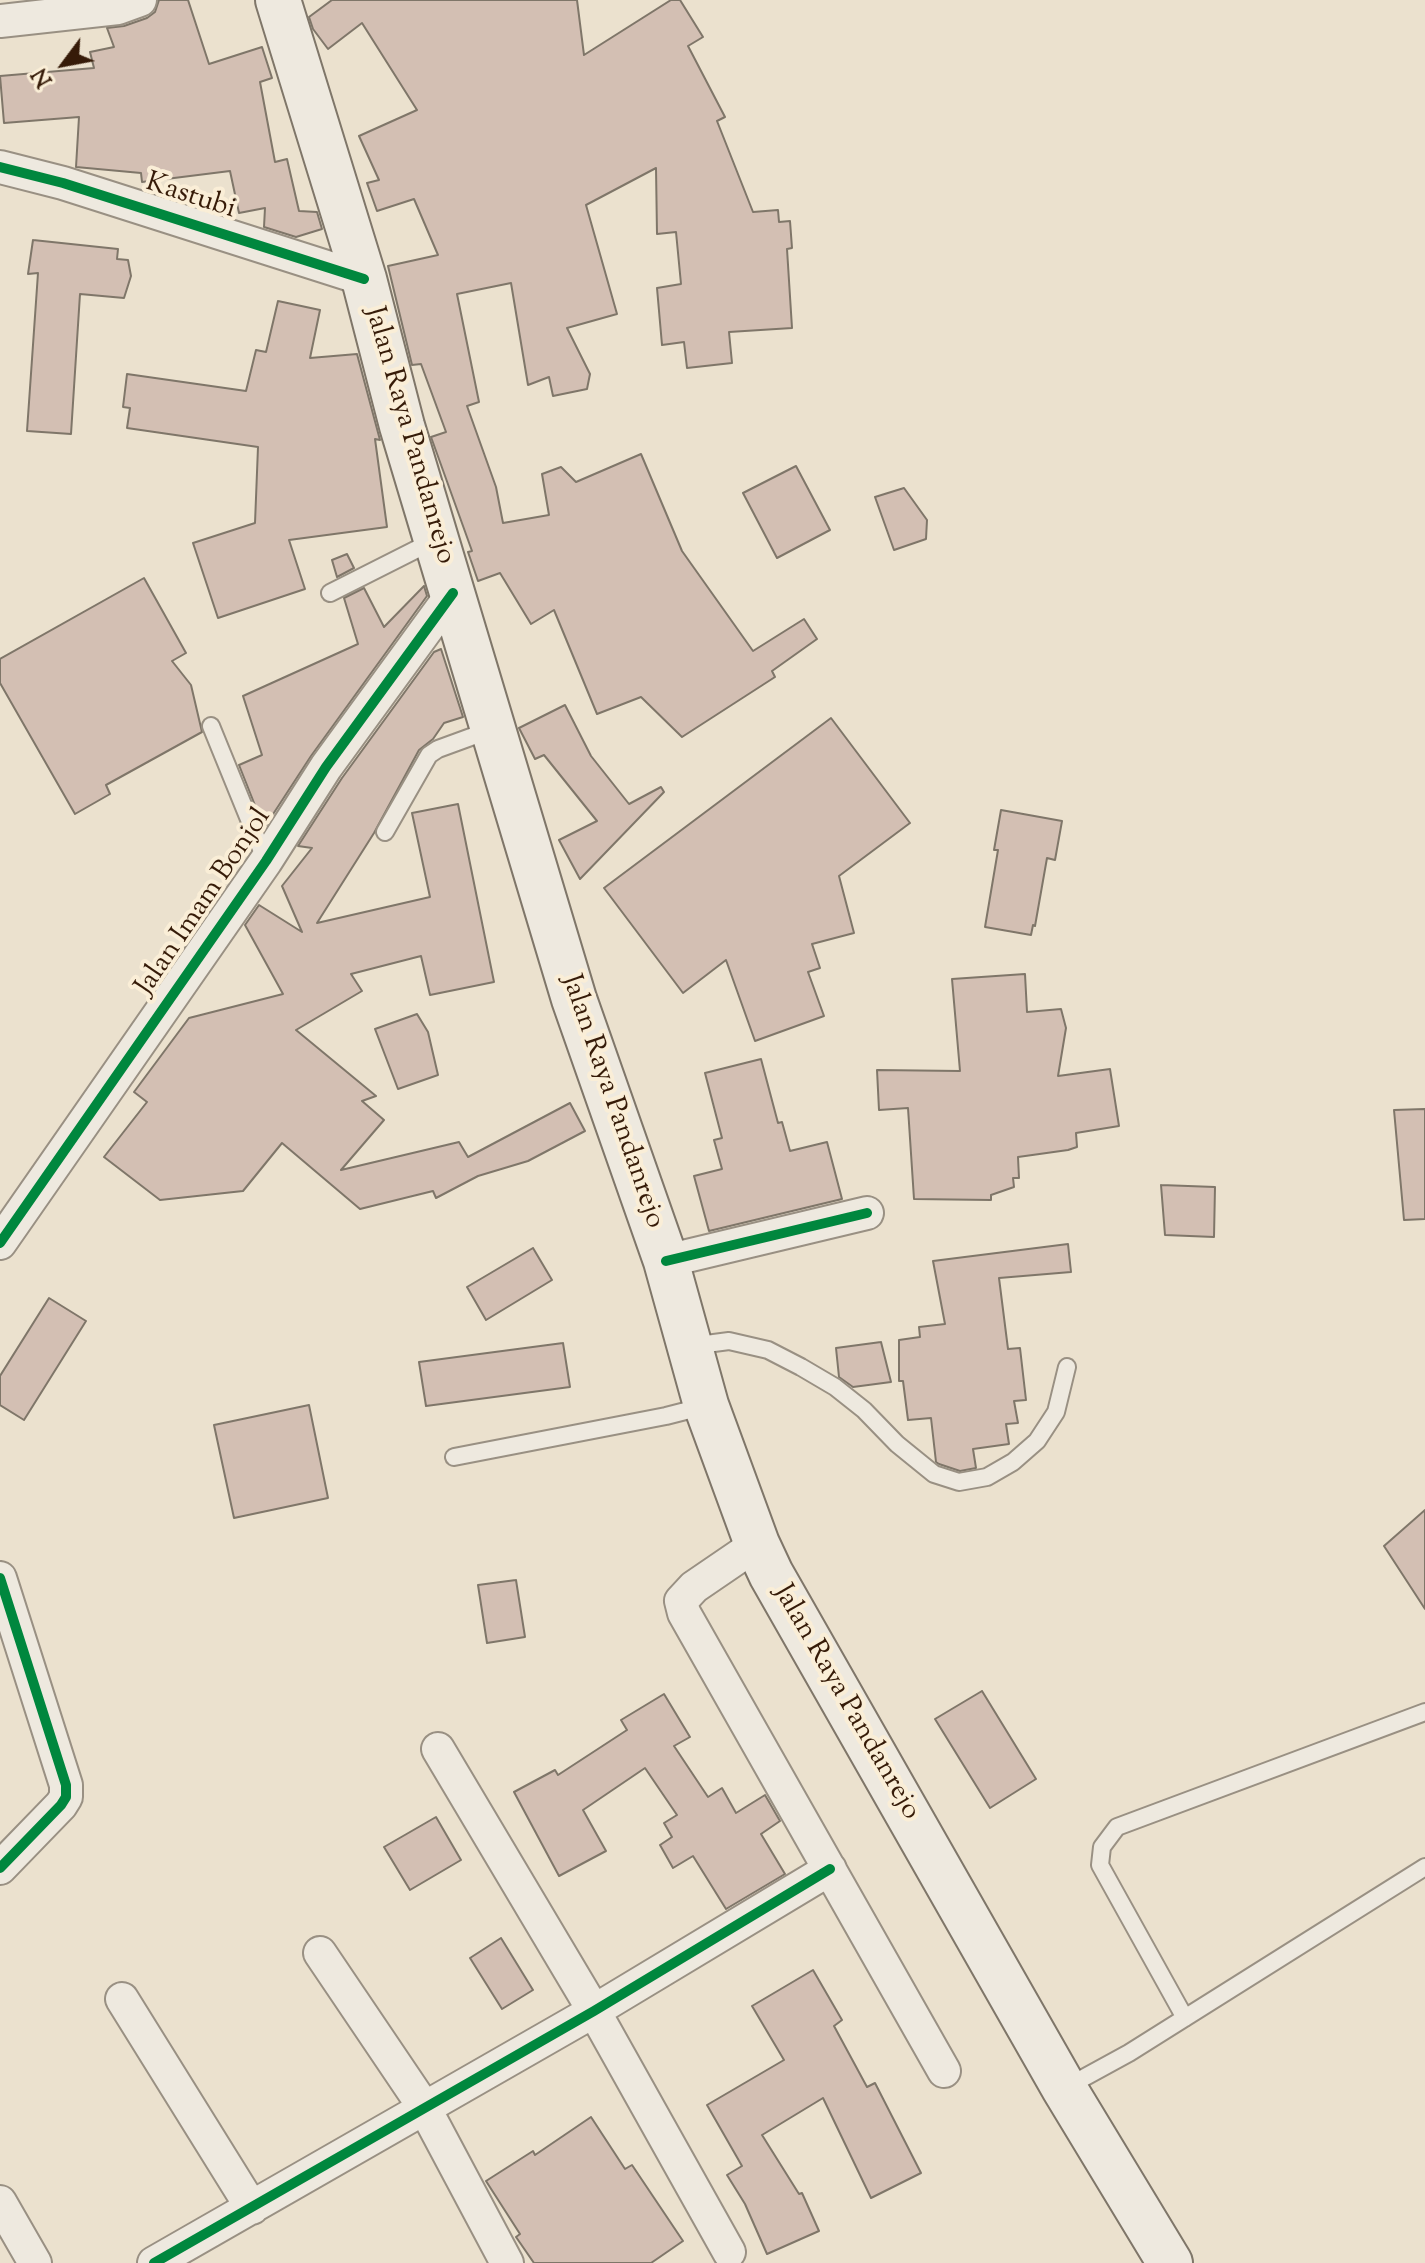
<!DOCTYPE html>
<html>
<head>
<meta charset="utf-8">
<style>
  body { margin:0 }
  #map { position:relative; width:1425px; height:2263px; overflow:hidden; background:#ebe1ce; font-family:"Sorts Mill Goudy",serif }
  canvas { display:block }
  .north { position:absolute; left:24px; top:24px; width:80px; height:80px; -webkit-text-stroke:6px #faeed7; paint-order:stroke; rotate:238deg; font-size:22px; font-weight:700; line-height:32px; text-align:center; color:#361b08 }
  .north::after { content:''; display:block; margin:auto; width:28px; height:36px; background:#361b08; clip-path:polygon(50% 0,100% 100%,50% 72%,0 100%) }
</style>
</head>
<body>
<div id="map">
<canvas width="1425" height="2263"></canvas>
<div class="north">N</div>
</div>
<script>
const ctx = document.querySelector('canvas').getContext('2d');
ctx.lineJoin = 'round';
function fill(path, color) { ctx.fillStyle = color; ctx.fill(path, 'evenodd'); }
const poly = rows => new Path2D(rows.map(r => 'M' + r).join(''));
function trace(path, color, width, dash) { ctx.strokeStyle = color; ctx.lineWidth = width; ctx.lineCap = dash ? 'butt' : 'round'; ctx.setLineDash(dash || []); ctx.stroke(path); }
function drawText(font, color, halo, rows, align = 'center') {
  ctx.font = font + ' "Sorts Mill Goudy",serif'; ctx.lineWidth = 8; ctx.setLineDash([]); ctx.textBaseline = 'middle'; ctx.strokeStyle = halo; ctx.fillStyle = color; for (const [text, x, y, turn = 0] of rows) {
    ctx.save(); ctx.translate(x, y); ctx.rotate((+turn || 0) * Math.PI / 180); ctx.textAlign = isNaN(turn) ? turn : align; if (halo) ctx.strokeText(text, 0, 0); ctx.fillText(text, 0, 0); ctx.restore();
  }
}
const building = poly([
  [159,0,188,0,209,64,262,47,272,78,260,82,275,162,287,159,299,211,317,212,322,229,296,237,264,227,265,208,239,213,230,171,142,182,141,173,76,167,79,117,4,123,0,76,94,68,90,52,114,47,107,28,124,26,147,18,155,12,159,0],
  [332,0,577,0,584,55,671,0,680,0,703,37,688,46,725,117,717,121,753,212,778,210,779,222,790,221,792,248,787,249,792,328,729,332,732,363,687,368,684,342,662,345,657,288,681,284,676,232,657,234,656,168,586,205,617,314,567,328,590,374,587,389,553,396,549,377,528,385,511,283,457,294,479,402,467,406,496,487,503,523,549,515,542,474,561,467,576,482,641,454,682,551,753,651,804,619,817,639,772,671,775,677,682,737,641,697,597,714,554,610,531,624,500,573,478,581,468,552,472,551,431,437,446,432,421,364,412,365,388,266,438,255,414,199,377,211,367,183,379,180,359,136,417,110,362,23,328,49,313,29,309,17,332,0],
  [33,240,118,249,117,259,128,260,131,276,124,298,80,294,71,434,27,431,38,273,28,274,33,240],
  [278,301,320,310,310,358,357,354,380,440,375,439,387,527,289,540,305,589,218,618,193,543,255,523,258,447,127,428,130,408,123,407,127,374,246,391,256,350,266,352,278,301],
  [796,466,830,530,777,558,743,493,796,466],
  [904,488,927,520,926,539,894,550,875,497,904,488],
  [347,554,354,568,337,577,332,560,347,554],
  [144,578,186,653,172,661,191,685,202,732,106,785,110,794,75,814,0,683,0,659,144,578],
  [424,586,427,596,311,756,264,828,239,765,262,755,243,696,358,644,344,598,364,588,384,627,424,586],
  [441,649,463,717,444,723,433,739,419,750,374,833,317,923,430,897,412,813,458,804,494,982,430,995,421,956,351,974,362,991,296,1030,376,1096,362,1101,384,1120,341,1170,459,1142,468,1157,570,1103,585,1131,528,1161,478,1176,436,1198,433,1191,360,1209,282,1143,243,1191,160,1200,104,1157,147,1102,134,1092,189,1018,283,994,245,925,259,905,302,932,282,886,312,848,298,846,342,778,434,652,441,649],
  [565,705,591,756,629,804,661,787,664,792,580,879,559,840,597,821,544,755,535,759,519,728,565,705],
  [831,718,910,823,839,876,854,933,812,944,820,968,808,972,824,1016,755,1041,726,960,683,993,604,888,831,718],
  [1001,810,1062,821,1055,860,1047,858,1035,926,1033,925,1031,935,985,927,998,850,994,850,1001,810],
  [1025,974,1027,1012,1061,1009,1066,1028,1058,1076,1110,1069,1119,1126,1076,1133,1077,1147,1068,1150,1018,1157,1019,1178,1013,1178,1014,1187,991,1195,991,1200,914,1199,908,1108,879,1110,877,1070,960,1071,952,979,1025,974],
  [417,1014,428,1032,438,1075,398,1089,375,1029,417,1014],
  [761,1059,778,1123,782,1122,790,1151,827,1142,842,1199,709,1231,694,1176,722,1169,714,1140,722,1138,705,1073,761,1059],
  [1425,1109,1425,1219,1404,1220,1394,1110,1425,1109],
  [1161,1185,1215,1187,1214,1237,1165,1235,1161,1185],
  [1068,1244,1071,1272,999,1278,1008,1349,1020,1348,1026,1400,1014,1401,1018,1423,1006,1424,1009,1444,973,1449,976,1468,960,1471,939,1464,936,1462,931,1418,908,1420,903,1381,899,1381,899,1340,920,1337,919,1327,945,1324,933,1261,1068,1244],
  [533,1248,552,1280,486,1320,467,1287,533,1248],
  [49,1298,86,1321,24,1420,0,1405,0,1376,49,1298],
  [881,1342,891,1382,853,1387,839,1377,836,1348,881,1342],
  [563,1343,570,1387,426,1406,419,1362,563,1343],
  [309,1405,328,1498,234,1518,214,1425,309,1405],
  [1425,1510,1425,1609,1384,1546,1425,1510],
  [516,1580,525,1637,487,1643,478,1585,516,1580],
  [982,1691,1036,1779,990,1808,935,1719,982,1691],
  [664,1694,690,1737,674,1746,708,1797,722,1788,736,1813,765,1795,780,1821,761,1834,785,1874,726,1909,693,1856,673,1868,660,1845,672,1837,664,1823,677,1815,645,1768,583,1810,606,1851,559,1876,514,1792,555,1770,558,1775,627,1730,621,1720,664,1694],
  [436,1817,461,1860,410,1890,384,1847,436,1817],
  [501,1938,533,1990,502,2009,470,1958,501,1938],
  [813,1970,842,2020,834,2026,867,2087,875,2083,921,2173,871,2198,823,2098,762,2135,799,2194,802,2193,819,2231,767,2254,745,2204,727,2175,742,2166,707,2105,784,2060,752,2006,813,1970],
  [591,2117,625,2169,632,2165,683,2241,651,2263,534,2263,516,2237,520,2234,486,2181,533,2151,535,2155,591,2117]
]);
const lane = poly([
  [330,593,435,540],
  [211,726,266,861],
  [385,832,429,755,438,749,490,730],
  [691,1346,729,1341,768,1350,801,1367,835,1387,864,1410,897,1444,934,1474,959,1482,987,1477,1013,1462,1037,1441,1056,1412,1067,1367],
  [454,1457,666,1416,705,1406],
  [1185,2018,1100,1865,1102,1847,1117,1827,1425,1712],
  [1065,2088,1129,2053,1425,1867]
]);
const street = poly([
  [0,21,118,8,140,0],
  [0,167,63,183,364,279],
  [0,1243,266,861,326,767,453,593],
  [666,1261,867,1213],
  [757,1544,694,1587,681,1601,684,1613,944,2071],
  [0,1578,66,1785,66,1797,61,1805,0,1868],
  [438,1749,594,2011,729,2252],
  [320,1953,424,2107,507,2263],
  [122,1999,252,2208],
  [0,2202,35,2263],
  [154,2263,594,2011,830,1869]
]);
const secondary = poly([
  [278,0,364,279,402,426,574,999,666,1261,706,1405,757,1544,771,1574,1064,2088,1170,2263]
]);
const cycleway = poly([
  [0,167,63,183,364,279],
  [0,1243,266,861,326,767,453,593],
  [666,1261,867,1213],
  [0,1578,66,1785,66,1797,61,1805,0,1868],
  [154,2263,594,2011,830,1869]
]);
const streetNames = [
  ["Kastubi",190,198,18],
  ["Jalan Raya Pandanrejo",408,436,74],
  ["Jalan Imam Bonjol",205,903,-56],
  ["Jalan Raya Pandanrejo",611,1102,71],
  ["Jalan Raya Pandanrejo",845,1703,60]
];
fill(building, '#d3bfb3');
trace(building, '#7f7669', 2);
trace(lane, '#999083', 20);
trace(street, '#999083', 36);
trace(secondary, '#7f7669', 48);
trace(lane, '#eee9df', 16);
trace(street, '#eee9df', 32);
trace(secondary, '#eee9df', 44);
trace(cycleway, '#00873e', 10);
drawText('28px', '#361b08', '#faeed7', streetNames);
</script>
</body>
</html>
